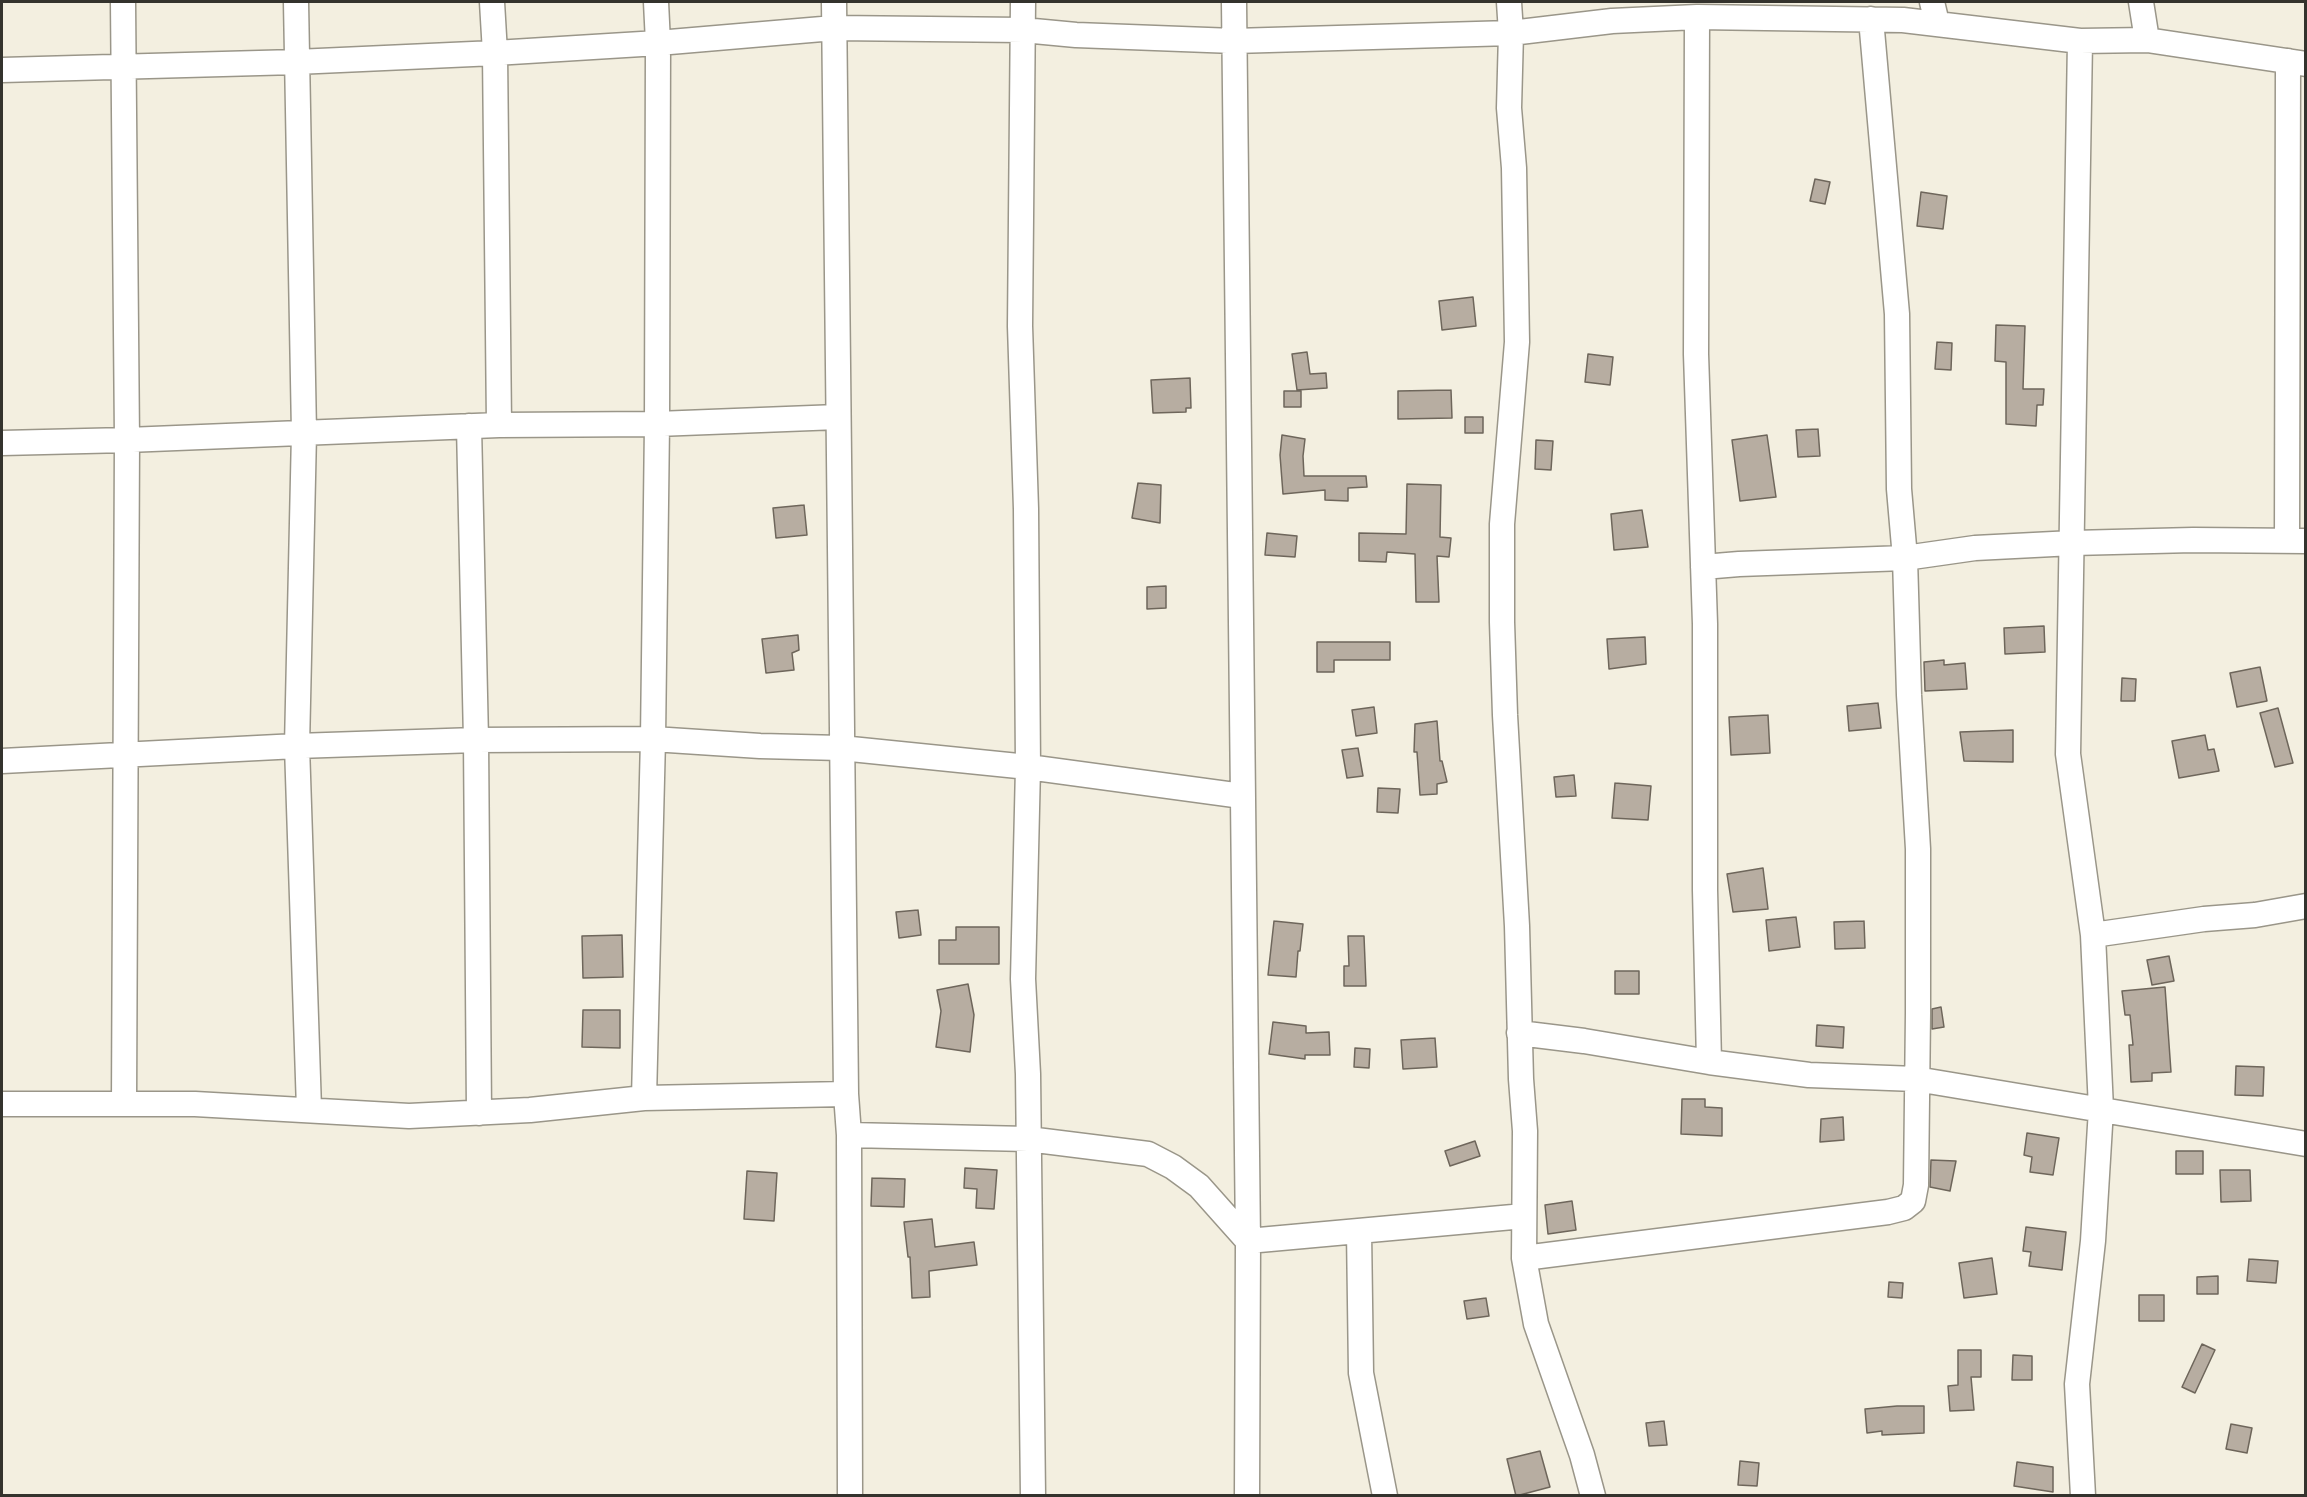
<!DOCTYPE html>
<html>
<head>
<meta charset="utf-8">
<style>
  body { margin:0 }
  #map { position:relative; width:2307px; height:1497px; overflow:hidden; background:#f3efe0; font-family:Mulish,sans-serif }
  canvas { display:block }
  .frame { position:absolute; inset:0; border:3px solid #34332d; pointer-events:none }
</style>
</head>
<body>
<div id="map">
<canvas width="2307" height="1497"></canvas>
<div class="frame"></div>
</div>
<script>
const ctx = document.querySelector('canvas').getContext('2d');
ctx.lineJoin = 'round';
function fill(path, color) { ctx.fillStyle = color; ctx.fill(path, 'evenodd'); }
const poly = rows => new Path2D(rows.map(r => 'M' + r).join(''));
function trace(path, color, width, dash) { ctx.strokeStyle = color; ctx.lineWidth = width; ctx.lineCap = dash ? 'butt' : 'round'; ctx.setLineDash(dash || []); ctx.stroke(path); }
const building = poly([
  [1815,179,1830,182,1825,204,1810,201,1815,179],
  [1921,192,1947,196,1943,229,1917,226,1921,192],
  [1473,297,1476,326,1442,330,1439,301,1473,297],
  [1996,325,2025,326,2023,389,2044,389,2043,405,2037,405,2036,426,2006,424,2006,362,1995,361,1996,325],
  [1937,342,1952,343,1951,370,1935,369,1937,342],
  [1307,352,1310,374,1326,373,1327,388,1297,390,1292,354,1307,352],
  [1588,354,1613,357,1610,385,1585,382,1588,354],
  [1190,378,1191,408,1186,408,1186,412,1153,413,1151,380,1190,378],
  [1451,390,1452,418,1398,419,1398,391,1451,390],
  [1284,391,1301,391,1301,407,1284,407,1284,391],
  [1465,417,1483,417,1483,433,1465,433,1465,417],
  [1818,429,1820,456,1798,457,1796,430,1818,429],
  [1282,435,1305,439,1303,456,1304,476,1366,476,1367,487,1348,488,1348,501,1325,500,1325,490,1283,494,1280,455,1282,435],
  [1767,435,1776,497,1740,501,1732,440,1767,435],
  [1536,440,1553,441,1551,470,1535,469,1536,440],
  [1138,483,1161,485,1160,523,1132,518,1138,483],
  [1407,484,1441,485,1440,537,1451,538,1449,557,1437,556,1439,602,1416,602,1415,554,1387,552,1386,562,1359,561,1359,533,1406,534,1407,484],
  [804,505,807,535,776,538,773,508,804,505],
  [1642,510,1648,547,1614,550,1611,514,1642,510],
  [1267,533,1297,536,1295,557,1265,555,1267,533],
  [1166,586,1166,608,1147,609,1147,587,1166,586],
  [2044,626,2045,652,2005,654,2004,628,2044,626],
  [798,635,799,650,792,653,794,670,766,673,762,639,798,635],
  [1645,637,1646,664,1609,669,1607,639,1645,637],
  [1317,642,1390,642,1390,660,1334,660,1334,672,1317,672,1317,642],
  [1944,660,1944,665,1965,663,1967,689,1925,691,1924,662,1944,660],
  [2260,667,2267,701,2237,707,2230,673,2260,667],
  [2122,678,2136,679,2135,701,2121,701,2122,678],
  [1878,703,1881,728,1849,731,1847,706,1878,703],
  [1374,707,1377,733,1356,736,1352,710,1374,707],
  [2278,708,2293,763,2275,767,2260,713,2278,708],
  [1768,715,1770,753,1731,755,1729,717,1768,715],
  [1437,721,1440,761,1442,761,1447,782,1437,784,1437,794,1420,795,1417,752,1414,752,1415,724,1437,721],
  [2013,730,2013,762,1964,761,1960,732,2013,730],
  [2205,735,2208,750,2214,749,2219,771,2179,778,2172,741,2205,735],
  [1358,748,1363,776,1347,778,1342,750,1358,748],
  [1574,775,1576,796,1556,797,1554,777,1574,775],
  [1615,783,1651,786,1648,820,1612,818,1615,783],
  [1378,788,1400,789,1398,813,1377,812,1378,788],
  [1763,868,1768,909,1733,912,1727,874,1763,868],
  [918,910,921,935,899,938,896,912,918,910],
  [1796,917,1800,947,1769,951,1766,920,1796,917],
  [1274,921,1303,924,1300,951,1298,951,1296,977,1268,975,1274,921],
  [1864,921,1865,948,1835,949,1834,922,1864,921],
  [956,927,999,927,999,964,939,964,939,940,956,940,956,927],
  [622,935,623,977,583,978,582,936,622,935],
  [1348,936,1364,936,1366,986,1344,986,1344,966,1349,966,1348,936],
  [2169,956,2174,981,2152,985,2147,960,2169,956],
  [1615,971,1639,971,1639,994,1615,994,1615,971],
  [968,984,974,1015,970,1052,936,1047,941,1011,937,990,968,984],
  [2165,987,2171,1072,2152,1073,2152,1081,2131,1082,2129,1045,2133,1045,2130,1015,2125,1015,2122,991,2165,987],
  [1941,1007,1944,1027,1932,1029,1932,1009,1941,1007],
  [583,1010,620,1010,620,1048,582,1047,583,1010],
  [1273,1022,1306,1026,1306,1033,1329,1032,1330,1055,1305,1055,1305,1059,1269,1054,1273,1022],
  [1817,1025,1844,1027,1843,1048,1816,1046,1817,1025],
  [1435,1038,1437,1067,1403,1069,1401,1040,1435,1038],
  [1355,1048,1370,1049,1369,1068,1354,1067,1355,1048],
  [2236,1066,2264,1067,2263,1096,2235,1095,2236,1066],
  [1682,1099,1705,1099,1705,1107,1722,1108,1722,1136,1681,1134,1682,1099],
  [1843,1117,1844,1140,1820,1142,1821,1119,1843,1117],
  [2027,1133,2059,1138,2053,1175,2030,1172,2032,1157,2024,1155,2027,1133],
  [1475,1141,1480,1156,1450,1166,1445,1151,1475,1141],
  [2176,1151,2203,1151,2203,1174,2176,1174,2176,1151],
  [1931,1160,1956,1161,1950,1191,1930,1187,1931,1160],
  [965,1168,997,1170,994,1209,976,1208,977,1189,964,1188,965,1168],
  [2220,1170,2250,1170,2251,1201,2221,1202,2220,1170],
  [747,1171,777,1173,774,1221,744,1219,747,1171],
  [872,1178,905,1179,904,1207,871,1206,872,1178],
  [1572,1201,1576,1230,1548,1234,1545,1205,1572,1201],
  [932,1219,935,1247,974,1242,977,1265,929,1271,930,1297,912,1298,910,1257,908,1257,904,1222,932,1219],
  [2026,1227,2066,1232,2062,1270,2029,1266,2031,1252,2023,1251,2026,1227],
  [1992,1258,1997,1294,1964,1298,1959,1263,1992,1258],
  [2249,1259,2278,1261,2276,1283,2247,1281,2249,1259],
  [2218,1276,2218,1294,2197,1294,2197,1277,2218,1276],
  [1889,1282,1903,1283,1902,1298,1888,1297,1889,1282],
  [2139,1295,2164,1295,2164,1321,2139,1321,2139,1295],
  [1486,1298,1489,1316,1467,1319,1464,1301,1486,1298],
  [2202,1344,2215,1350,2195,1393,2182,1387,2202,1344],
  [1958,1350,1981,1350,1981,1377,1971,1377,1974,1410,1950,1411,1948,1386,1958,1385,1958,1350],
  [2013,1355,2032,1356,2032,1380,2012,1380,2013,1355],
  [1897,1406,1924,1406,1924,1433,1882,1435,1882,1431,1867,1433,1865,1409,1897,1406],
  [1664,1421,1667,1445,1649,1446,1646,1423,1664,1421],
  [2231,1424,2252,1428,2247,1453,2226,1449,2231,1424],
  [1540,1451,1550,1487,1516,1496,1507,1459,1540,1451],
  [1740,1461,1759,1463,1757,1486,1738,1485,1740,1461],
  [2017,1462,2053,1467,2053,1492,2014,1486,2017,1462]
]);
const minor = poly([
  [123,2,127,440,124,1103],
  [296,2,304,433,297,746,309,1109],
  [492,2,495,53,499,425],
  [834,2,846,1094,849,1135,850,1496],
  [1023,2,1020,326,1026,509,1028,767,1023,979,1028,1074,1033,1496],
  [1234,2,1248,1241,1247,1496],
  [1509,2,1511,33,1509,108,1514,168,1517,342,1502,524,1502,622,1505,715,1517,926,1521,1079,1525,1131,1524,1258,1536,1324,1582,1455,1593,1496],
  [1932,2,1937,23],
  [2141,2,2147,40],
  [1697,17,1696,354,1705,624,1705,890,1709,1062],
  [2080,41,2068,754,2093,935,2101,1109,2093,1241,2077,1384,2083,1496],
  [2,70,296,62,495,53,658,43,834,28,1023,30,1076,35,1234,41,1511,33,1612,21,1697,17,1903,20,2080,41,2147,40,2306,64],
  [469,426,476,740,479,1113],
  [2,443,127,440,499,425,657,424,838,417],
  [2287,541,2288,61],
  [1703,567,1739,564,1905,558,1975,548,2073,543,2193,540,2306,541],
  [2,761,297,746,476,740,653,739,760,746,841,748,1028,767,1242,796],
  [2093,935,2204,919,2255,915,2306,906],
  [1519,1033,1584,1041,1709,1062,1809,1075,1916,1079,2306,1144],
  [644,1098,653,739,657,424,658,43,656,2],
  [2,1104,195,1104,409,1116,530,1110,644,1098,846,1094],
  [849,1135,1028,1139,1148,1154,1173,1167,1199,1186,1248,1241,1524,1216],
  [1359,1231,1361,1373,1385,1496],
  [1524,1258,1888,1212,1904,1208,1913,1201,1916,1185,1918,1013,1918,849,1909,695,1905,558,1899,489,1897,314,1871,19]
]);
fill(building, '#b7ada1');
trace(building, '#6e665b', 1.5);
trace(minor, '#9a9689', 27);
trace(minor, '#fff', 24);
</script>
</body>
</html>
